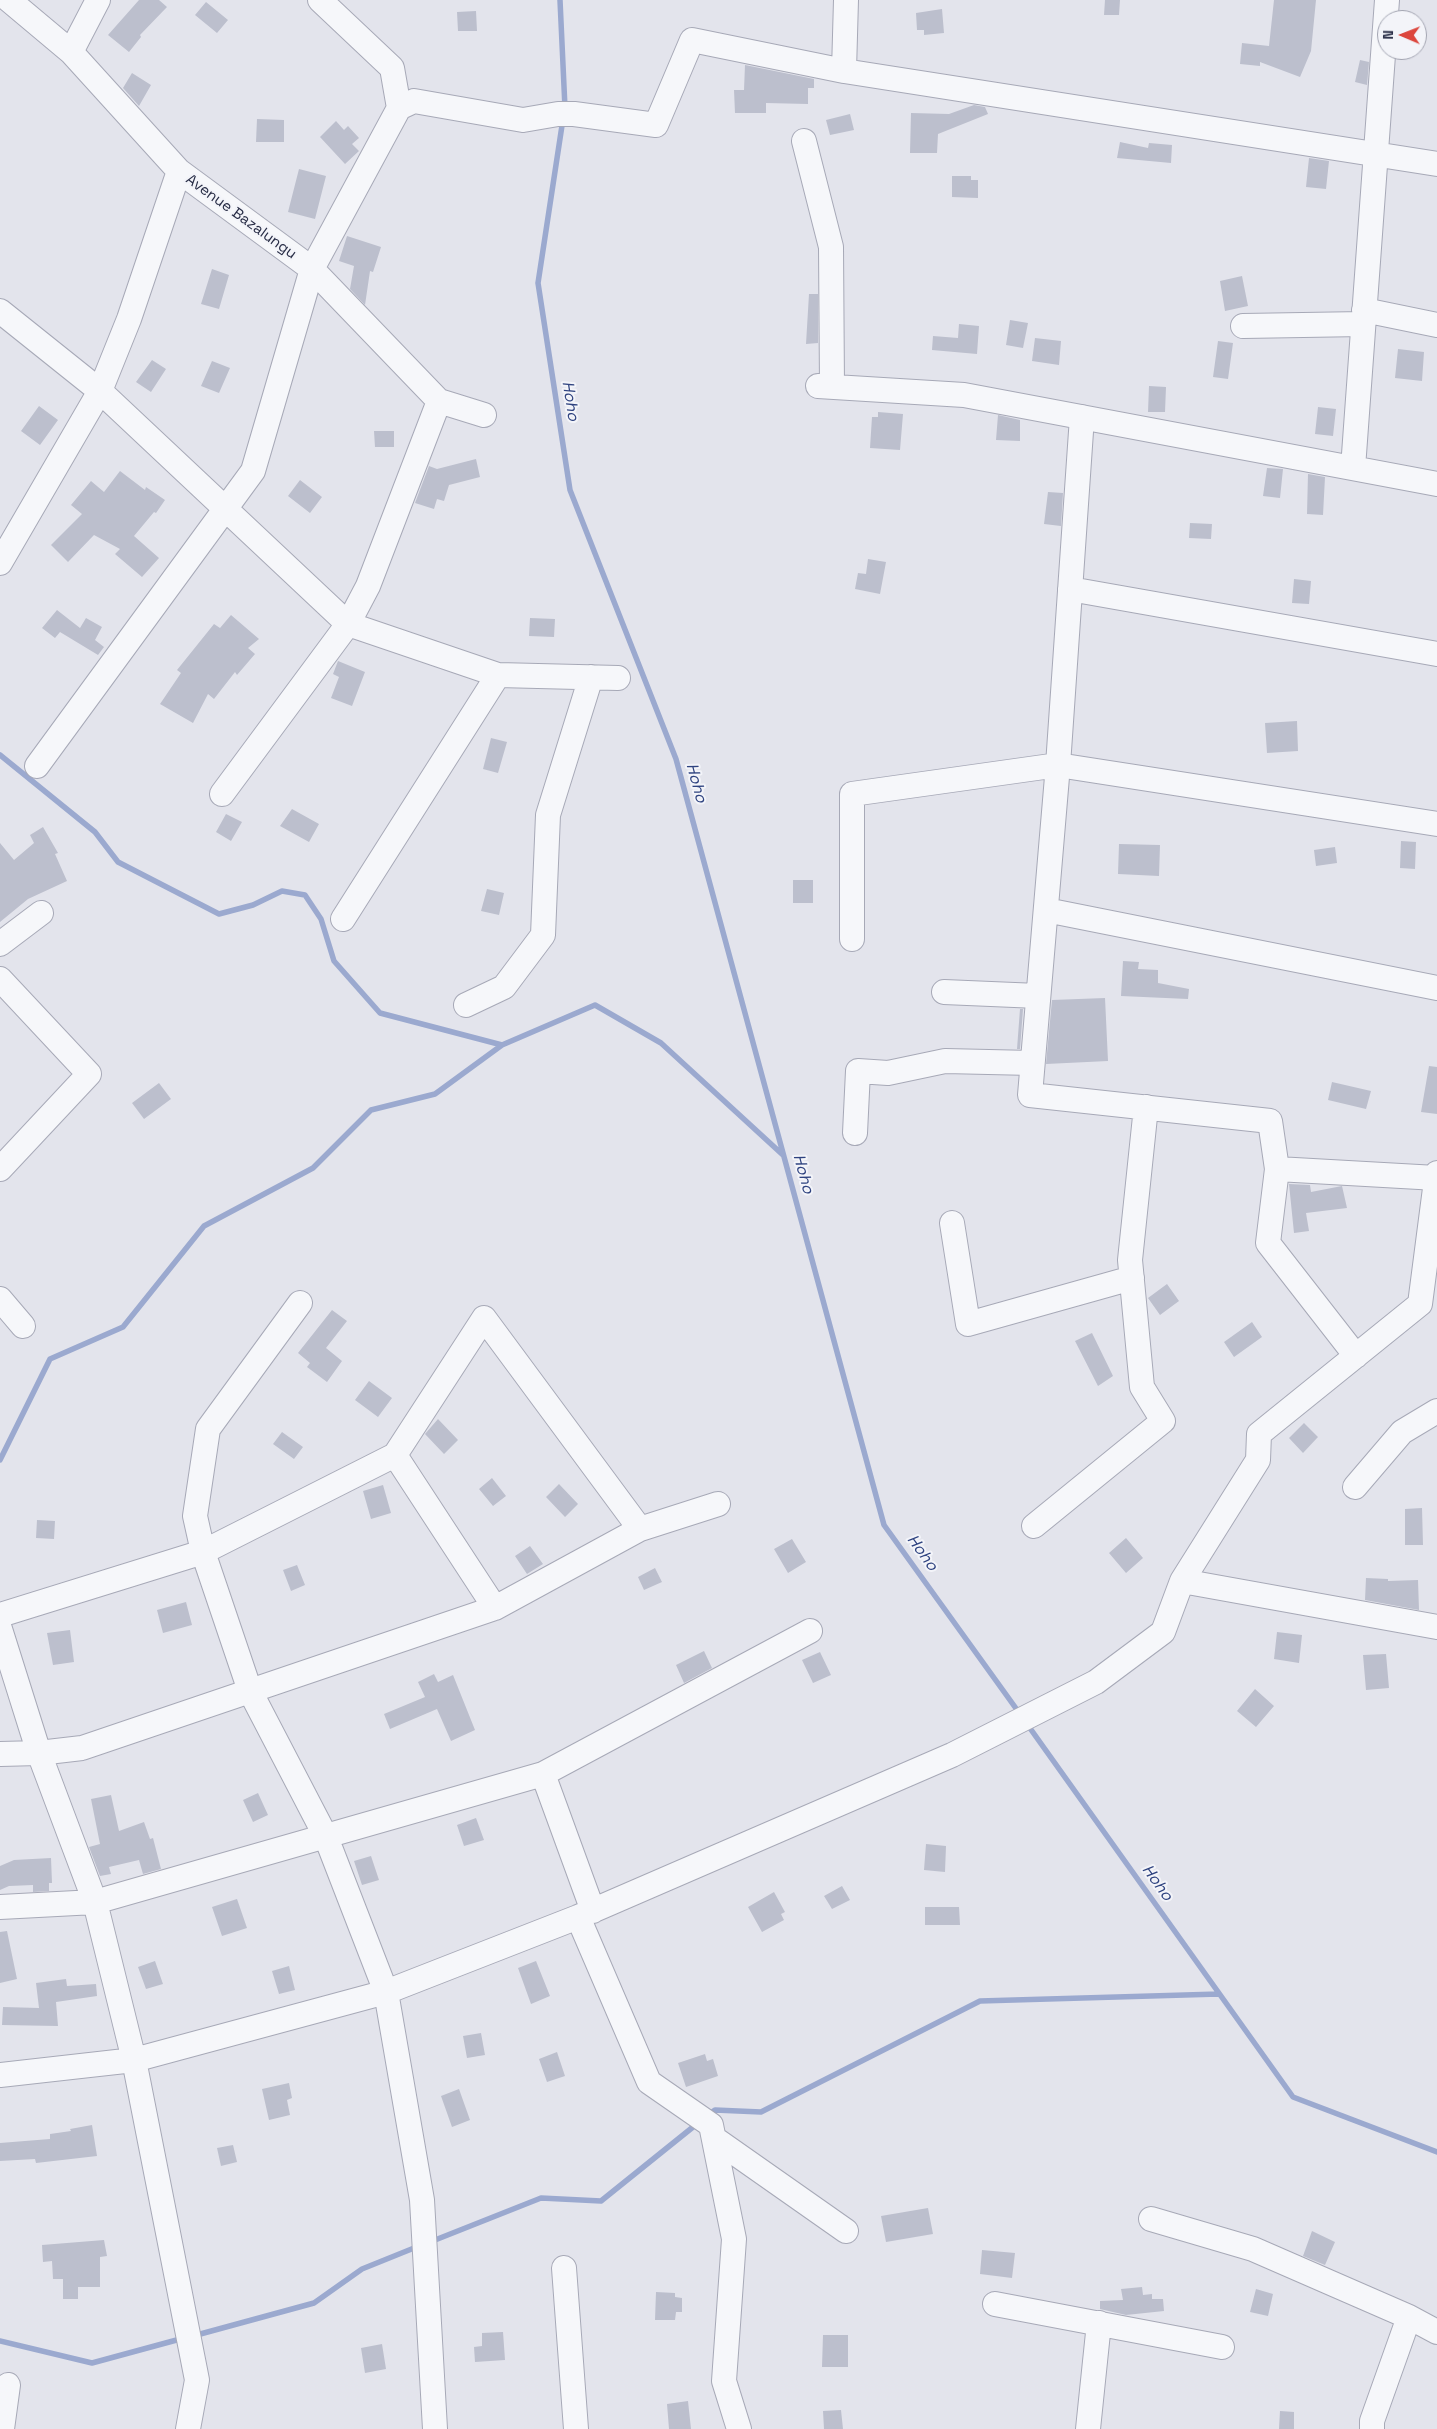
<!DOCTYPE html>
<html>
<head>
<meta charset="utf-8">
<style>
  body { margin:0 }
  #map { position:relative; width:1437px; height:2429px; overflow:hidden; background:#e3e4ec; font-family:"Space Grotesk",sans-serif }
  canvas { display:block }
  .north { position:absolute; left:1377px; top:10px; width:50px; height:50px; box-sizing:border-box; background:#f3f4f9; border:1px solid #a2a4b1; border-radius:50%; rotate:271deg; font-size:14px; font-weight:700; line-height:20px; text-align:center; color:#282d46 }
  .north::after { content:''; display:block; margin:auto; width:18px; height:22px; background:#dc463d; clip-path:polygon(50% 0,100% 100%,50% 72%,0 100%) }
</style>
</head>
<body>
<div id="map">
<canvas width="1437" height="2429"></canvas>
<div class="north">N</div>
</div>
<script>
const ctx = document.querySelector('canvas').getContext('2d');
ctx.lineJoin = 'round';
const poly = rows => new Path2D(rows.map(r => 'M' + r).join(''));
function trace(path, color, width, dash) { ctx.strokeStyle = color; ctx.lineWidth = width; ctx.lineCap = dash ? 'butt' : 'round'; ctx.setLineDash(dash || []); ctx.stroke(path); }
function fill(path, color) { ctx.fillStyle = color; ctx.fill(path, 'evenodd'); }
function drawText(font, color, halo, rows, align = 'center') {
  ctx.font = font + ' "Space Grotesk",sans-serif'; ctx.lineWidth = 4; ctx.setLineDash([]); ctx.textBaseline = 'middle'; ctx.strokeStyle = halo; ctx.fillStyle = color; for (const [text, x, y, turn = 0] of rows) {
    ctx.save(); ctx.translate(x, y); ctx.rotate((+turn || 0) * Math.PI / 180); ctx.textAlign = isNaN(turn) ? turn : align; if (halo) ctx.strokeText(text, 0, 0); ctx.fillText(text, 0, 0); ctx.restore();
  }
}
const stream = poly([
  [560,0,565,108],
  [563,119,538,283,570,490,676,759,884,1525,1020,1714],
  [0,755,95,832,118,862,219,914,253,905,282,891,305,895,321,919,334,961,380,1013,502,1045],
  [0,1460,50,1359,123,1327,204,1226,313,1168,371,1110,435,1094,502,1045,595,1005,661,1043,783,1155],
  [1027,1724,1293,2097,1437,2152],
  [707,2116,715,2110,761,2112,980,2001,1219,1994],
  [430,2242,541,2198,601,2201,698,2123],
  [193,2336,314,2303,362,2269,419,2246],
  [0,2341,92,2363,184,2338]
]);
const building = poly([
  [139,0,159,0,167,7,140,35,141,37,129,52,108,35],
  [1105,0,1120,0,1119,15,1104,15],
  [1274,0,1316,0,1311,51,1300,77,1260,62,1260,66,1240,64,1242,43,1269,46],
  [206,2,228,20,217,33,195,15],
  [942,9,944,33,924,35,924,30,917,30,916,13],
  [476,11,477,31,458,31,457,12],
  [1360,60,1369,62,1367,85,1355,82],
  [745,65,814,79,814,88,808,88,808,104,766,103,766,113,735,113,734,90,744,90],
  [132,73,151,85,139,106,123,88],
  [974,105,985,107,988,114,938,134,937,153,910,153,911,113,949,114],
  [850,114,854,130,830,135,826,120],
  [257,119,284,120,284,142,256,142],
  [336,121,344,130,348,126,359,138,352,144,359,151,345,164,320,137],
  [1120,142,1148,148,1149,143,1172,145,1171,163,1117,158],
  [1309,158,1329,161,1326,189,1306,187],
  [299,169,326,176,315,219,288,212],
  [952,176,971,176,971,180,978,180,978,198,952,197],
  [347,236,381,247,373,272,370,271,365,305,350,289,354,266,339,261],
  [212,269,229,275,219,309,201,304],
  [1242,276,1248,306,1225,311,1220,281],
  [809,294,818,294,818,343,806,344],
  [1010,320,1028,323,1023,348,1006,345],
  [959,324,979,326,977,354,932,350,933,336,958,338],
  [1035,338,1061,341,1059,365,1032,361],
  [1218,341,1233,343,1228,379,1213,377],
  [1398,349,1424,352,1422,381,1395,378],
  [152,360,166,369,151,392,136,382],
  [212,361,230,368,219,393,201,386],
  [1149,386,1166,387,1165,412,1148,412],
  [39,406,58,420,40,445,21,431],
  [1318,407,1336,409,1333,436,1315,434],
  [878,412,903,414,900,450,870,448,872,417,878,417],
  [998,415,1020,420,1020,441,996,440],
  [374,431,394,431,394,447,375,447],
  [476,459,480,477,449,485,444,501,437,499,434,509,415,503,429,466,437,469],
  [1267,468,1283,469,1280,498,1263,496],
  [120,471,145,490,146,487,165,500,156,513,154,512,134,536,159,558,142,577,115,554,120,549,94,535,68,562,51,545,82,514,71,505,91,481,104,492],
  [1308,474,1325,477,1323,515,1307,514],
  [300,480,322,497,310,513,288,496],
  [1048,492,1063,493,1061,526,1044,524],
  [1190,523,1212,524,1211,539,1189,538],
  [868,559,886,562,880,594,855,589,858,573,866,574],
  [1294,579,1311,581,1309,604,1292,603],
  [57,610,80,628,86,618,102,627,95,640,104,647,98,655,60,632,55,638,42,628],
  [231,615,259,639,248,648,255,654,237,675,235,672,214,699,208,694,193,723,160,704,181,673,177,670,214,624,220,628],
  [530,618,555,619,554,637,529,636],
  [338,661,365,672,352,706,331,698,339,677,333,674],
  [1297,721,1298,751,1267,753,1265,723],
  [491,738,507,742,498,773,483,769],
  [292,809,319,824,309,842,280,826],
  [226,814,242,822,231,841,216,832],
  [43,827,58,853,55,854,67,881,28,899,0,922,0,843,14,860,34,843,30,835],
  [1401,841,1416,842,1415,869,1400,868],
  [1119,844,1160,845,1159,876,1118,874],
  [1335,847,1337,863,1316,866,1314,850],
  [793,880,813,880,813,903,793,903],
  [487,889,504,893,499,915,481,911],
  [1123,961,1139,962,1138,969,1158,970,1158,983,1189,989,1188,999,1121,996],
  [1105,998,1108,1061,1046,1064,1052,1000],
  [1020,1009,1023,1009,1020,1049,1017,1049],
  [1429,1066,1437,1067,1437,1114,1421,1112],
  [1332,1082,1371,1091,1366,1109,1328,1100],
  [159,1083,171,1099,144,1119,132,1103],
  [1289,1184,1310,1185,1311,1192,1342,1186,1347,1208,1306,1213,1309,1231,1294,1233],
  [1167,1284,1179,1301,1160,1315,1148,1298],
  [332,1310,347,1321,326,1348,342,1361,327,1382,307,1367,310,1363,298,1353],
  [1252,1322,1262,1337,1234,1357,1224,1342],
  [1092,1333,1113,1376,1098,1386,1075,1341],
  [369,1381,392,1398,378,1417,355,1400],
  [438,1419,458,1440,444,1454,425,1434],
  [1304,1423,1318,1437,1303,1453,1289,1438],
  [282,1432,303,1447,294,1459,273,1444],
  [492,1478,506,1496,493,1506,479,1489],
  [559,1484,578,1504,565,1517,546,1497],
  [383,1485,391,1513,371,1519,363,1491],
  [1422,1508,1423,1545,1405,1545,1405,1509],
  [37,1520,55,1521,54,1539,36,1538],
  [1126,1538,1143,1558,1126,1573,1109,1553],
  [792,1539,806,1562,788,1573,774,1549],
  [530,1546,543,1564,527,1574,515,1556],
  [297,1565,305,1585,291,1591,283,1570],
  [655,1568,662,1582,644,1590,638,1577],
  [1366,1578,1388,1579,1388,1581,1418,1580,1419,1610,1365,1600],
  [186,1602,192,1625,163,1633,157,1610],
  [70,1630,74,1662,53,1665,47,1633],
  [1277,1632,1302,1635,1299,1663,1274,1659],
  [704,1651,712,1668,684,1683,676,1665],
  [820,1652,831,1675,813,1683,802,1660],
  [1386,1654,1389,1688,1366,1690,1363,1655],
  [434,1674,438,1682,453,1675,475,1730,451,1741,437,1709,390,1729,384,1714,425,1697,418,1682],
  [1255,1689,1274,1706,1256,1727,1237,1711],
  [258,1793,268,1815,253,1822,243,1800],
  [111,1795,119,1831,144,1822,150,1839,153,1838,161,1869,143,1874,139,1860,109,1867,111,1874,100,1876,89,1847,100,1844,91,1799],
  [476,1818,484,1840,464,1846,457,1825],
  [926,1844,946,1846,945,1872,924,1870],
  [371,1856,379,1880,362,1885,354,1861],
  [51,1858,52,1883,49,1883,49,1891,33,1892,33,1885,9,1886,0,1890,0,1866,14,1860],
  [842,1886,850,1900,832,1909,824,1896],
  [774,1892,785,1912,781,1914,784,1920,762,1932,748,1907],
  [237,1899,247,1928,222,1936,212,1907],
  [925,1907,959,1907,960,1925,925,1925],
  [7,1931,17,1979,0,1983,0,1932],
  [155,1961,163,1984,146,1989,138,1967],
  [536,1961,550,1996,531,2004,518,1968],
  [289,1966,295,1990,279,1994,272,1971],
  [66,1979,67,1986,96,1984,97,1996,56,2002,58,2026,2,2025,3,2007,39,2008,36,1983],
  [481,2033,485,2055,467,2058,463,2036],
  [557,2052,565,2076,547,2082,539,2059],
  [705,2054,707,2061,713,2059,718,2076,686,2087,678,2063],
  [289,2083,292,2098,287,2100,290,2115,269,2120,262,2089],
  [459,2089,470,2120,452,2127,441,2096],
  [92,2125,97,2156,36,2163,35,2159,0,2161,0,2143,50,2139,50,2134,71,2131,70,2129],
  [233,2145,237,2162,221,2166,217,2148],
  [928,2208,933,2234,886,2242,881,2216],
  [1312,2231,1335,2242,1325,2265,1303,2256],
  [104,2240,107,2256,100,2257,100,2287,78,2287,78,2299,63,2299,63,2279,53,2279,52,2261,43,2262,42,2245],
  [982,2250,1015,2253,1012,2278,980,2274],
  [1142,2287,1143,2295,1152,2294,1152,2299,1163,2299,1164,2311,1126,2315,1100,2309,1100,2301,1123,2300,1121,2289],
  [1256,2289,1273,2294,1268,2316,1250,2312],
  [656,2292,675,2293,675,2297,682,2298,682,2312,676,2312,675,2320,655,2320],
  [503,2332,505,2360,475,2362,474,2347,482,2346,482,2333],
  [823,2335,848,2335,848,2367,822,2367],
  [382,2344,386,2369,365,2373,361,2348],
  [688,2401,691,2429,669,2429,667,2404],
  [841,2410,843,2429,824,2429,823,2411],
  [1280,2411,1294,2412,1294,2429,1279,2429]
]);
const minor = poly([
  [9,0,71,52,179,171,312,269,439,401,484,415],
  [320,0,392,68,399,108],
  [71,52,98,0],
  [844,71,846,0],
  [804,141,831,247,832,387],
  [1364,310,1437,325],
  [0,311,100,391,348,624,498,675,618,678],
  [1243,326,1363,324],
  [818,386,964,395,1437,484],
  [1082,417,1058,765,1030,1095,1270,1121,1277,1169,1268,1243,1356,1356],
  [1353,468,1387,0],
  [0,563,100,391,129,319,179,171],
  [1070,589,1437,654],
  [37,766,253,471,312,269,399,108,414,101,523,120,558,114,574,114,656,125,692,40,844,71,1437,164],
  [222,794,348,624,368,586,439,401],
  [1046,910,1437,988],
  [343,919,498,675],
  [852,939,852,794,1058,765,1437,824],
  [0,944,41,913],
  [0,979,89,1074,0,1169],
  [944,992,1038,996],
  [466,1005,504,987,543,935,548,815,591,677],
  [855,1133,858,1071,888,1073,945,1061,1032,1063],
  [1277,1169,1437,1178],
  [952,1223,968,1324,1132,1278],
  [0,1299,23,1326],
  [300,1303,208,1429,195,1516,203,1552,250,1691,326,1837,386,1992,422,2200,435,2429],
  [395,1455,495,1608],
  [1355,1487,1402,1432,1437,1411],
  [1034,1526,1163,1421,1142,1387,1130,1260,1146,1107],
  [1182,1581,1258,1460,1259,1434,1420,1304,1437,1173],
  [0,1615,203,1552,395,1455,484,1318,640,1529],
  [0,1629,39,1753,95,1902,134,2060,197,2380,188,2429],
  [0,1754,39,1753,82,1748,495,1608,640,1529,718,1504],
  [543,1774,593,1911],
  [0,1907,95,1902,543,1774,810,1631],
  [578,1917,649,2082,711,2125,734,2239,724,2381,739,2429],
  [0,2075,134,2060,386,1992,578,1917,952,1755,1096,1682,1163,1632,1182,1581,1437,1627],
  [715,2139,846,2231],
  [1151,2219,1253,2249,1409,2317,1437,2332],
  [564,2268,576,2429],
  [995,2304,1222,2347],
  [2,2429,8,2385],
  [1088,2429,1099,2323],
  [1372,2429,1372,2421,1409,2317]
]);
const streetNames = [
  ["Avenue Bazalungu",241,217,36]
];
const waterNames = [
  ["Hoho",570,401,81],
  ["Hoho",696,783,75],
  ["Hoho",803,1174,75],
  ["Hoho",922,1553,54],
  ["Hoho",1157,1883,54]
];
trace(stream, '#9ba9cf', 5.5);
fill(building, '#bcbfcd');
trace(minor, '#a7a9b7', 26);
trace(minor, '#f6f7fa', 24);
drawText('15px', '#282d46', '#f3f4f9', streetNames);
drawText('italic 16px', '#2e427f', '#f3f4f9', waterNames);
</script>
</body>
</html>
